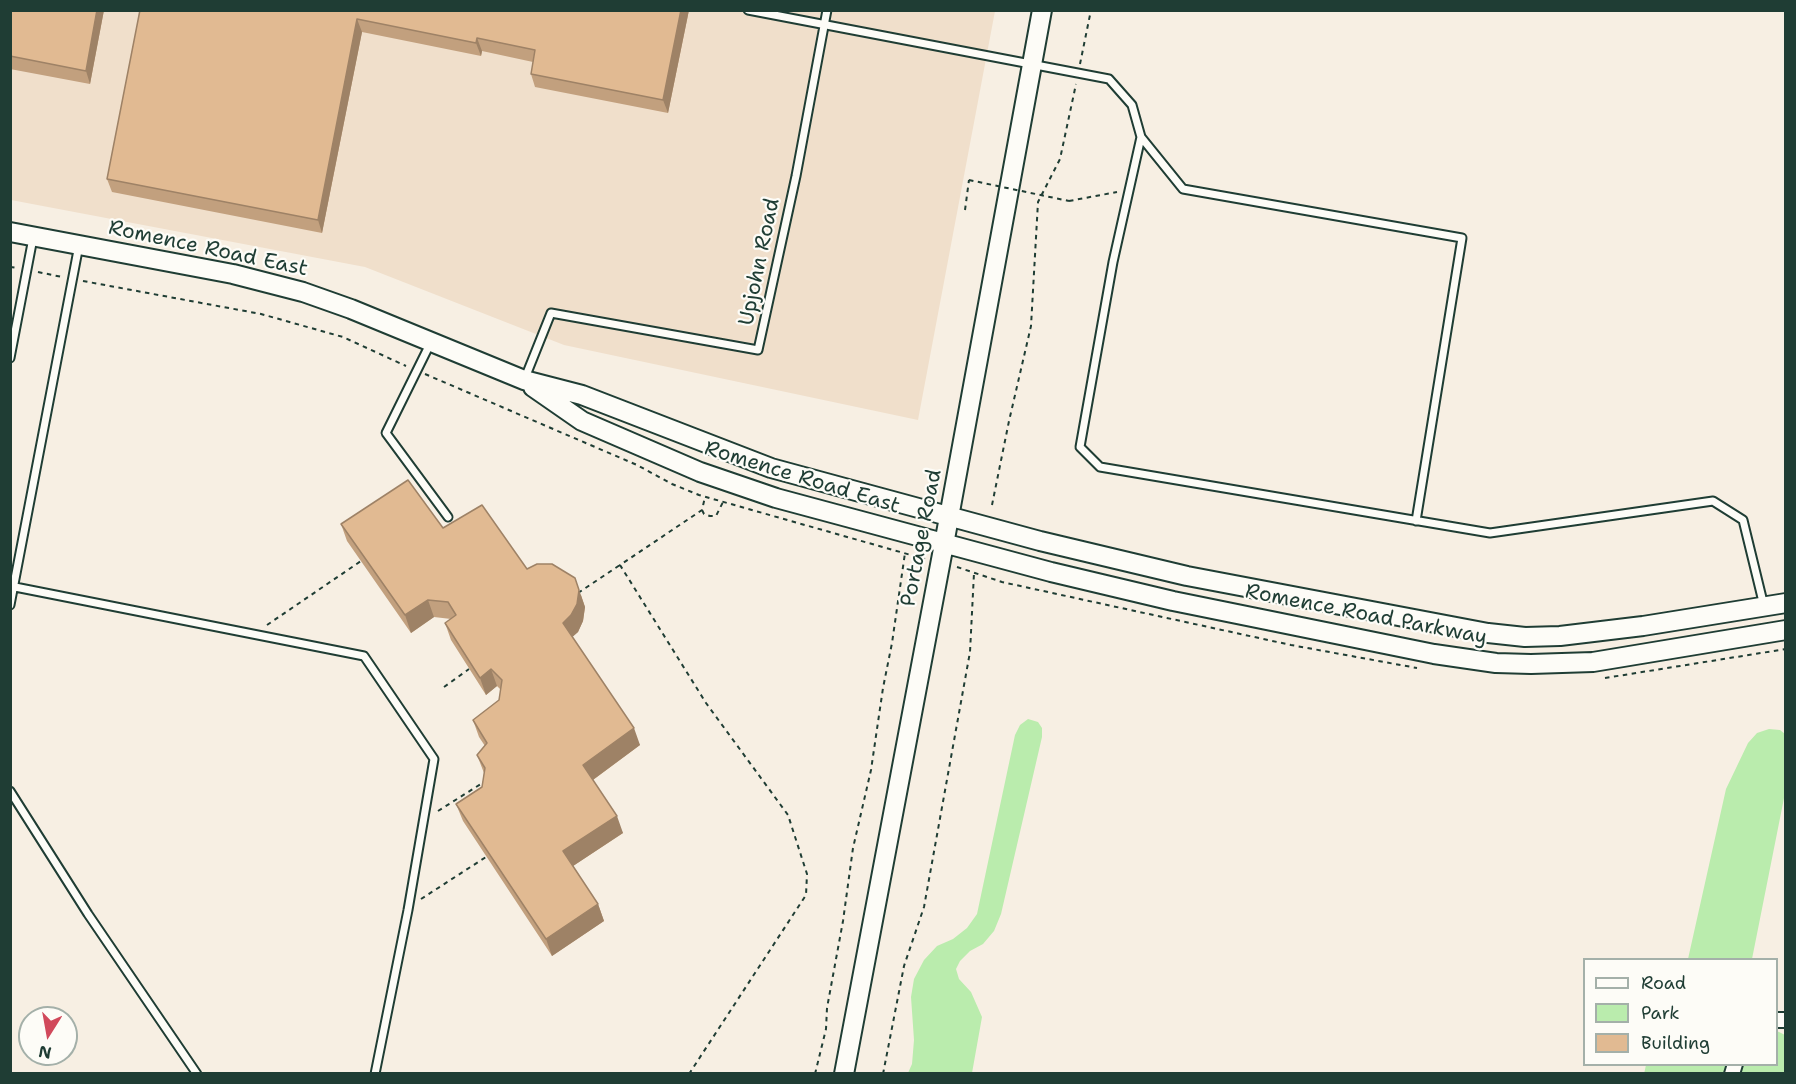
<!DOCTYPE html>
<html>
<head>
<meta charset="utf-8">
<style>
  body { margin:0 }
  #map { position:relative; width:1796px; height:1084px; overflow:hidden; background:#f7efe3; font-family:"Shantell Sans",sans-serif }
  canvas { display:block }
  .frame { position:absolute; inset:0; border:12px solid #1f3d34; pointer-events:none }
  .legend { position:absolute; left:1583px; top:958px; width:195px; height:108px; box-sizing:border-box; background:#fdfcf7; border:2px solid #a4b0a9; margin:0; padding:8px 10px; list-style:none; font-size:18px; color:#1f3d34 }
  .legend li { display:flex; align-items:center; gap:12px; height:30px }
  .legend b { width:30px; border:2px solid #a4b0a9 }
  .north { position:absolute; left:18px; top:1006px; width:60px; height:60px; box-sizing:border-box; background:#fdfcf7; border:2px solid #a4b0a9; border-radius:50%; rotate:191deg; font-size:16px; font-weight:700; line-height:24px; text-align:center; color:#1f3d34 }
  .north::after { content:''; display:block; margin:auto; width:21px; height:27px; background:#d1495b; clip-path:polygon(50% 0,100% 100%,50% 72%,0 100%) }
</style>
</head>
<body>
<div id="map">
<canvas width="1796" height="1084"></canvas>
<div class="frame"></div>
<ul class="legend">
<li><b style="height:8px;background:#fdfcf7"></b>Road</li>
<li><b style="height:16px;background:#baecad"></b>Park</li>
<li><b style="height:16px;background:#e1ba92"></b>Building</li>
</ul>
<div class="north">N</div>
</div>
<script>
const ctx = document.querySelector('canvas').getContext('2d');
ctx.lineJoin = 'round';
function fill(path, color) { ctx.fillStyle = color; ctx.fill(path, 'evenodd'); }
const poly = rows => new Path2D(rows.map(r => 'M' + r).join(''));
function trace(path, color, width, dash) { ctx.strokeStyle = color; ctx.lineWidth = width; ctx.lineCap = dash ? 'butt' : 'round'; ctx.setLineDash(dash || []); ctx.stroke(path); }
function drawText(font, color, halo, rows, align = 'center') {
  ctx.font = font + ' "Shantell Sans",sans-serif'; ctx.lineWidth = 4.5; ctx.setLineDash([]); ctx.textBaseline = 'middle'; ctx.strokeStyle = halo; ctx.fillStyle = color; for (const [text, x, y, turn = 0] of rows) {
    ctx.save(); ctx.translate(x, y); ctx.rotate((+turn || 0) * Math.PI / 180); ctx.textAlign = isNaN(turn) ? turn : align; if (halo) ctx.strokeText(text, 0, 0); ctx.fillText(text, 0, 0); ctx.restore();
  }
}
const built = poly([
  [10,11,995,11,918,420,564,345,365,267,11,200]
]);
const green = poly([
  [1028,719,1038,722,1042,728,1042,737,1001,914,994,931,983,944,970,951,960,961,956,969,959,979,971,992,982,1017,972,1073,908,1073,912,1064,914,1040,911,997,914,979,924,960,937,946,953,939,967,928,977,914,1015,735,1020,725],
  [1769,729,1780,730,1785,734,1785,793,1752,959,1688,959,1726,789,1748,743,1757,733],
  [1777,1031,1785,1035,1785,1073,1644,1074,1646,1065,1776,1064]
]);
const path = poly([
  [1080,64,1091,10],
  [1069,201,1117,192],
  [965,210,969,180],
  [10,267,18,268],
  [38,272,62,277],
  [83,281,261,314,343,337,406,366],
  [425,374,637,465,672,484,699,495,925,559],
  [992,505,1009,421,1031,326,1038,202,1060,159,1076,84],
  [702,510,704,514,710,516,716,516,723,502],
  [957,567,1002,582,1291,645,1417,668],
  [578,593,620,565],
  [267,625,361,561],
  [1605,678,1786,649],
  [444,687,469,669],
  [438,811,484,782],
  [421,899,486,857],
  [689,1074,806,895,807,874,788,815,706,703,620,565,702,510,705,497],
  [815,1074,826,1029,827,1008,843,921,853,848,871,770,883,688,892,643,905,553],
  [883,1074,904,966,924,907,970,652,974,573]
]);
const lane = poly([
  [748,10,1109,79,1132,105,1141,137,1113,262,1080,447,1100,467,1490,533,1713,501,1743,520,1764,606],
  [1141,137,1183,189,1462,238,1416,521],
  [431,342,386,433,448,517],
  [10,358,33,238],
  [525,378,551,313,758,350,796,176,827,10],
  [10,586,364,656,434,759,408,910,375,1074],
  [10,605,79,245],
  [10,791,88,914,197,1074]
]);
const street = poly([
  [1776,1020,1786,1020],
  [1732,1074,1735,1064]
]);
const secondary = poly([
  [10,232,233,274,303,292,351,309,524,380,582,395,771,468,1040,541,1187,576,1488,633,1525,637,1560,636,1643,626,1786,603],
  [533,387,582,421,700,472,776,498,1051,572,1173,601,1434,654,1496,663,1531,664,1593,662,1786,630],
  [844,1074,947,528,1042,10]
]);
const pathBridge = poly([
  [969,180,1069,201]
]);
const wall = poly([
  [10,10,104,10,90,84,10,69],
  [140,10,689,10,668,113,535,87,531,74,533,62,482,51,481,56,362,32,322,233,112,192,107,179],
  [341,524,443,528,581,595,585,607,583,621,578,632,572,637,640,745,593,780,623,833,573,866,598,904,604,921,552,956,463,821,456,804,482,787,484,773,477,755,485,746,479,737,473,720,499,700,501,690,497,686,486,695,451,640,445,623,451,619,434,617,411,633,347,541]
]);
const shadedWall = poly([
  [97,10,104,10,90,84,86,71],
  [681,10,689,10,668,113,663,100],
  [357,19,362,32,322,233,318,220],
  [477,38,482,51,481,56,476,43],
  [575,578,585,607,583,621,578,632,569,640,563,623],
  [428,600,434,617,411,633,405,615],
  [491,669,497,686,486,695,480,678],
  [634,728,640,745,590,782,583,765],
  [617,816,623,833,570,868,563,851],
  [598,904,604,921,552,956,546,939]
]);
const building = poly([
  [10,10,97,10,86,71,10,56,10,10],
  [140,10,681,10,663,100,531,74,535,50,477,38,476,43,357,19,318,220,107,179,140,10],
  [408,480,443,528,482,505,527,569,537,564,552,564,575,578,579,590,577,604,571,615,563,623,634,728,583,765,617,816,563,851,598,904,546,939,456,804,482,787,485,768,477,755,487,743,473,720,499,700,502,680,491,669,480,678,445,623,456,615,448,602,428,600,405,615,341,524,408,480]
]);
const streetNames = [
  ["Romence Road East",208,249,12],
  ["Upjohn Road",760,262,-78],
  ["Romence Road East",802,478,17],
  ["Portage Road",922,538,-79],
  ["Romence Road Parkway",1366,615,11]
];
fill(built, '#f0dfcb');
fill(green, '#baecad');
trace(lane, '#1f3d34', 11);
trace(street, '#1f3d34', 18);
trace(secondary, '#1f3d34', 22);
trace(path, '#1f3d34', 2, [4.5, 4.5]);
trace(lane, '#fdfcf7', 7);
trace(street, '#fdfcf7', 14);
trace(secondary, '#fdfcf7', 18);
trace(pathBridge, '#1f3d34', 2, [4.5, 4.5]);
fill(wall, '#c2a07e');
fill(shadedWall, '#9e8266');
fill(building, '#e1ba92');
trace(building, '#9e8266', 1.5);
drawText('21px', '#1f3d34', '#fdfcf7', streetNames);
</script>
</body>
</html>
